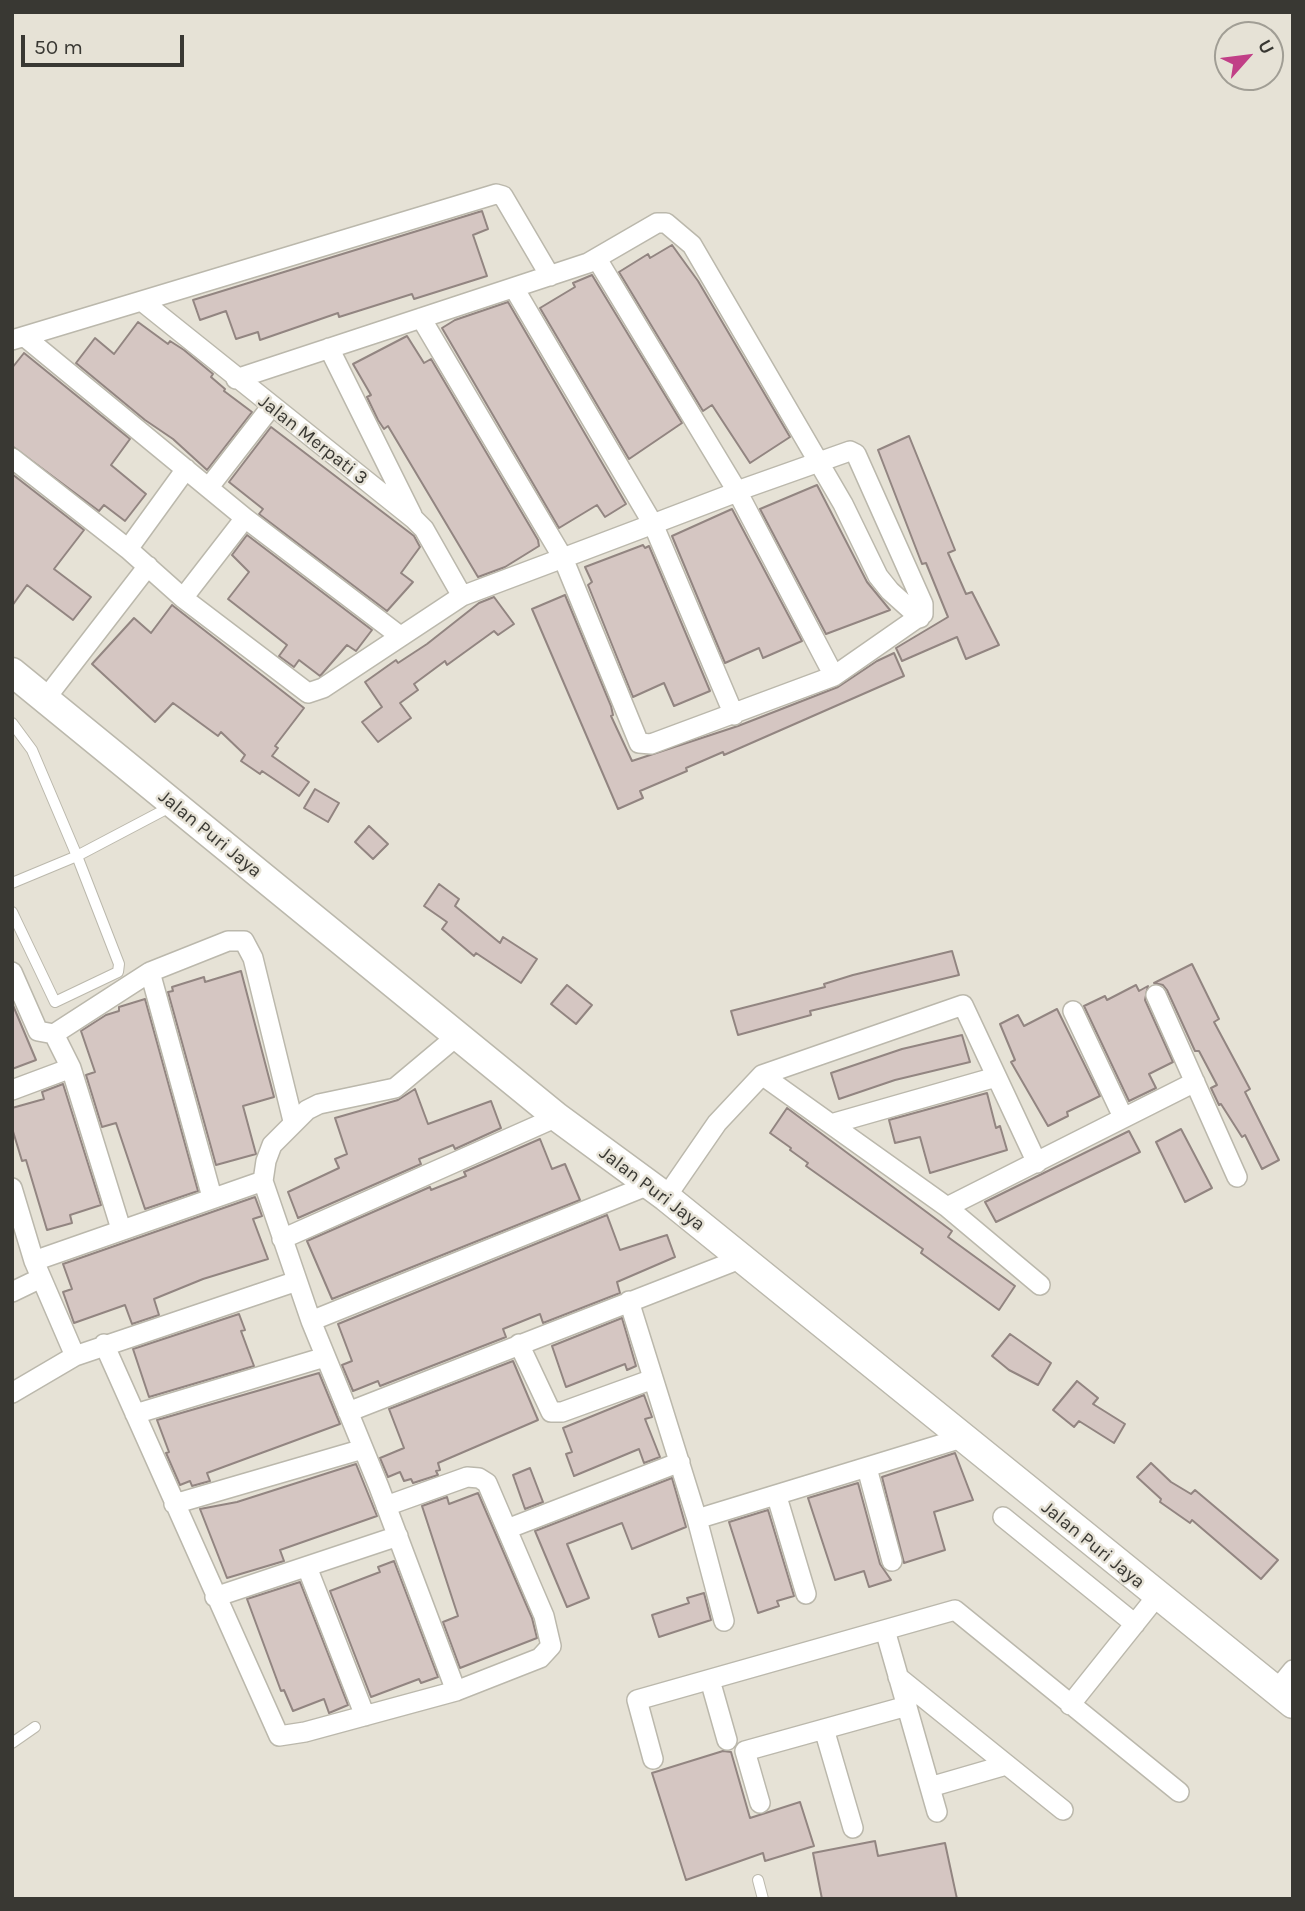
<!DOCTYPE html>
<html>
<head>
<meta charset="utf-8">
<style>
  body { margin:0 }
  #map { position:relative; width:1305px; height:1911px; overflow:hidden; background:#e6e2d6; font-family:Karla,sans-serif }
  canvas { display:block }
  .frame { position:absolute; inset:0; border:14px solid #393833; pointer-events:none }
  .north { position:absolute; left:1214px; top:21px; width:70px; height:70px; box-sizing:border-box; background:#e6e2d6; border:2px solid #a19e95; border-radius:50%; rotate:62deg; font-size:19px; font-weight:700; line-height:28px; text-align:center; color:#393833 }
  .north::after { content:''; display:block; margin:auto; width:24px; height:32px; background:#c13f87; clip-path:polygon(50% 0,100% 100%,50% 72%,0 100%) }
  .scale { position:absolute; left:21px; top:35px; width:163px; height:32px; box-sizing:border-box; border:4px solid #393833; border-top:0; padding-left:9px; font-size:21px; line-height:24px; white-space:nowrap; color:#393833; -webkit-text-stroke:5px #e6e2d6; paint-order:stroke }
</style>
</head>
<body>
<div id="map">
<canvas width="1305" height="1911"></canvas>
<div class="frame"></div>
<div class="north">U</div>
<div class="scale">50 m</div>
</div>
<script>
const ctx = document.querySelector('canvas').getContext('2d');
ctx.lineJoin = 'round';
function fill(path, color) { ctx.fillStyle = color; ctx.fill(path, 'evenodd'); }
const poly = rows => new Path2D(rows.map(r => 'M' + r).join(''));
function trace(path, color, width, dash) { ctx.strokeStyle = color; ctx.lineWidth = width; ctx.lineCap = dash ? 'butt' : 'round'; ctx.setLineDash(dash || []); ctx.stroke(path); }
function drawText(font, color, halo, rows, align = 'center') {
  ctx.font = font + ' Karla,sans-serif'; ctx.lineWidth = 5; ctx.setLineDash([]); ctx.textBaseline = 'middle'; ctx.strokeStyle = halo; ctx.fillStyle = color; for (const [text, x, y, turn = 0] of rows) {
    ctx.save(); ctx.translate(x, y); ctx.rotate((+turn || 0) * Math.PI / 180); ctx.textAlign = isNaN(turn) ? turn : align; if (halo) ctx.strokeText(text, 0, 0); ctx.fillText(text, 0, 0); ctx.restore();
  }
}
const building = poly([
  [482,211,488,229,473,235,487,276,414,299,412,294,339,317,338,313,260,340,258,332,236,339,226,311,200,320,193,300,482,211],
  [672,245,698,281,790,437,750,463,712,405,703,411,619,272,648,254,650,258,672,245],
  [592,275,682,423,629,459,540,308,575,287,573,283,592,275],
  [508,302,626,504,605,517,597,505,559,528,442,328,455,320,508,302],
  [138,322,168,344,170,341,184,350,213,374,211,377,225,389,224,391,252,412,207,470,173,439,145,420,76,363,95,338,114,354,138,322],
  [407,336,424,363,431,359,538,540,539,546,505,567,478,577,388,426,384,429,378,420,367,397,371,395,353,364,407,336],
  [24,353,130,439,111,465,146,494,125,521,104,505,99,511,12,446,12,368,24,353],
  [271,427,414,536,420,547,401,573,413,582,387,611,259,514,263,509,229,482,271,427],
  [909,436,955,550,948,553,966,594,972,592,999,645,966,659,957,637,902,661,896,648,948,617,926,563,922,564,878,450,909,436],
  [12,474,84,530,54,569,91,597,73,620,27,585,12,606,12,474],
  [817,485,867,582,890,610,826,634,760,509,817,485],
  [732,509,802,641,763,658,759,648,725,663,672,536,732,509],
  [247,535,372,630,356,651,347,645,320,676,299,660,294,667,279,656,287,645,228,599,249,572,232,555,247,535],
  [643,545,645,548,649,546,710,691,674,706,664,683,633,697,588,585,592,582,585,567,643,545],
  [565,595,611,706,613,715,611,716,632,761,738,726,838,687,877,661,894,653,904,676,724,755,723,752,686,768,687,771,640,791,643,798,618,809,532,609,565,595],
  [494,597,514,624,498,635,494,631,447,665,445,661,414,684,418,690,400,703,411,718,378,742,362,722,382,707,365,682,396,660,398,663,427,644,479,603,494,597],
  [172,605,304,708,275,746,278,748,272,756,309,782,299,796,262,771,260,774,241,761,245,755,221,732,218,736,173,703,155,722,92,664,134,618,151,633,172,605],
  [315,789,339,803,328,822,304,808,315,789],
  [369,826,388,844,373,859,355,842,369,826],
  [439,884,459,899,455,906,500,943,503,937,537,959,521,983,476,953,474,956,442,929,447,922,424,906,439,884],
  [952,951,959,975,810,1011,811,1015,738,1035,731,1011,825,987,824,984,853,975,952,951],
  [1192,964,1219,1019,1214,1022,1250,1089,1245,1092,1279,1160,1262,1169,1245,1135,1242,1137,1221,1104,1219,1105,1211,1088,1217,1085,1199,1051,1195,1051,1167,990,1163,985,1154,983,1192,964],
  [241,971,274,1097,243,1106,256,1154,216,1165,168,992,173,991,172,987,204,977,205,982,241,971],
  [567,985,592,1005,576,1024,551,1004,567,985],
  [1136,985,1139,991,1148,986,1145,1000,1173,1062,1149,1074,1156,1088,1129,1101,1084,1006,1105,996,1107,1000,1136,985],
  [145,999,198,1191,145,1209,116,1123,102,1127,86,1075,95,1072,81,1031,106,1015,119,1011,119,1007,145,999],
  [12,1003,36,1060,12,1069,12,1003],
  [1057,1009,1100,1096,1067,1112,1068,1116,1048,1126,1011,1062,1015,1060,1000,1024,1018,1015,1024,1026,1057,1009],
  [962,1035,970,1062,895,1080,839,1099,831,1073,902,1049,962,1035],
  [63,1084,101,1205,70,1215,72,1223,47,1230,26,1160,22,1161,12,1128,12,1108,44,1099,42,1092,63,1084],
  [415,1089,428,1124,491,1101,501,1128,455,1149,453,1145,419,1159,421,1164,298,1218,288,1192,339,1168,335,1159,347,1154,335,1118,398,1100,415,1089],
  [987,1093,996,1128,1000,1126,1007,1150,930,1173,920,1137,895,1143,889,1120,987,1093],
  [787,1108,952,1231,948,1237,1015,1286,999,1310,921,1253,923,1249,806,1166,808,1163,790,1150,791,1148,770,1133,787,1108],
  [1181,1129,1212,1188,1185,1202,1156,1142,1181,1129],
  [1129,1131,1140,1152,996,1222,985,1202,1129,1131],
  [540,1139,552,1169,565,1164,580,1200,332,1299,307,1241,430,1187,431,1190,466,1176,464,1172,540,1139],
  [255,1197,262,1216,253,1219,268,1259,203,1279,154,1299,159,1315,132,1324,125,1305,74,1323,63,1292,72,1289,63,1264,255,1197],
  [607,1215,620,1250,667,1235,675,1257,617,1282,620,1293,543,1323,540,1314,503,1329,506,1337,380,1386,378,1381,353,1391,342,1365,352,1361,338,1324,607,1215],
  [239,1314,245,1330,241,1331,254,1366,149,1397,133,1349,239,1314],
  [622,1318,636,1366,627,1370,625,1364,566,1387,552,1346,622,1318],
  [1010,1334,1051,1363,1038,1385,1009,1370,992,1356,1010,1334],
  [513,1361,538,1420,438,1463,440,1470,436,1471,438,1475,413,1483,411,1479,404,1481,400,1472,388,1477,380,1458,404,1448,389,1409,513,1361],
  [319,1373,340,1424,207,1473,210,1481,192,1486,190,1481,180,1485,166,1453,169,1452,157,1420,319,1373],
  [1077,1381,1098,1398,1093,1404,1125,1424,1114,1443,1079,1421,1074,1427,1053,1410,1077,1381],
  [644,1395,652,1417,645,1419,660,1457,644,1463,639,1449,574,1476,566,1454,572,1452,563,1428,644,1395],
  [955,1453,973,1500,934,1512,945,1550,904,1563,882,1477,955,1453],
  [1151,1463,1171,1482,1191,1494,1195,1490,1278,1560,1261,1579,1192,1520,1190,1523,1160,1502,1161,1499,1137,1477,1151,1463],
  [356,1464,377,1516,280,1550,284,1561,227,1578,200,1509,237,1502,356,1464],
  [530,1468,543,1502,525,1509,513,1475,530,1468],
  [672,1478,686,1527,632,1549,622,1523,567,1544,589,1598,567,1607,535,1531,672,1478],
  [858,1483,880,1564,891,1580,869,1587,864,1571,835,1580,808,1498,858,1483],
  [478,1493,532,1618,537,1638,460,1668,443,1622,458,1616,422,1506,447,1497,449,1504,478,1493],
  [768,1510,794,1596,777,1601,779,1606,758,1613,729,1522,768,1510],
  [394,1561,438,1677,421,1683,419,1679,371,1697,330,1591,380,1572,378,1567,394,1561],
  [300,1582,348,1705,329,1713,324,1699,293,1711,284,1690,281,1691,247,1599,300,1582],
  [704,1593,711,1620,659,1637,652,1615,689,1603,687,1598,704,1593],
  [723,1751,731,1752,750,1818,800,1802,814,1846,765,1861,763,1853,686,1880,652,1773,723,1751],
  [875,1841,878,1856,945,1843,957,1899,822,1899,813,1853,875,1841]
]);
const lane = poly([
  [12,723,32,750,77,856,12,883],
  [12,912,55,1002,118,972,119,964,77,856,170,807],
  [12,1743,35,1727],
  [758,1880,763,1899]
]);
const street = poly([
  [597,259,737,491,834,676],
  [514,288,653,524,734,715],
  [143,302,414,519,424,529,462,596],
  [25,337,245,518,400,636],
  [12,340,496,194,503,196,550,276],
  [329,348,412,515],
  [236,379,588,263,657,223,666,223,692,245,843,504,878,576,890,591,920,618],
  [12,458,128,549,183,598,308,693,323,688,462,596,563,558,653,524,737,492,737,491,850,451,856,454,923,604,923,614,834,676,651,744,639,743,563,558,421,318],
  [209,487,271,407],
  [128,549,186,469],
  [183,598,245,518],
  [46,698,148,566],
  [12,972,38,1031,54,1034,150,972,228,941,244,941,253,958,293,1121],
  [150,972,212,1197],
  [1156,995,1237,1177],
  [1073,1011,1123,1117],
  [54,1034,71,1068,121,1229],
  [762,1075,947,1207,1040,1285],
  [12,1090,71,1068],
  [831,1124,996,1077],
  [12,1188,34,1261,75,1356],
  [666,1197,717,1123,762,1075,963,1005,1037,1163],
  [947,1207,1195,1082],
  [282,1239,557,1117],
  [34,1261,263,1181],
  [12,1292,41,1278],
  [629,1301,697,1519,724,1621],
  [311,1321,649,1185],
  [104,1344,279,1736,305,1732,456,1691,540,1658,551,1646,544,1616,487,1483,479,1478,467,1477,386,1506],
  [519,1344,551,1412,562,1412,653,1379],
  [12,1393,75,1356,297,1281],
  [348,1412,740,1259],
  [135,1414,325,1357],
  [867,1468,892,1561],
  [777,1497,806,1594],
  [174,1504,363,1449],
  [1003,1517,1135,1624],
  [697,1519,962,1438],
  [507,1529,680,1462],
  [307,1567,365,1716],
  [215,1597,398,1536],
  [885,1630,937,1812],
  [898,1677,1063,1810],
  [710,1680,727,1740],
  [456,1691,379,1487,311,1321,263,1181,266,1161,272,1145,307,1110,319,1104,395,1088,457,1036],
  [1275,1692,1293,1670],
  [1070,1705,1157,1596],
  [824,1729,853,1828],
  [653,1759,637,1700,955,1610,1179,1792],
  [930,1787,1006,1765],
  [760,1803,745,1751,907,1706]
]);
const secondary = poly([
  [12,672,557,1117,666,1197,1293,1704]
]);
const streetNames = [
  ["Jalan Merpati 3",313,440,38],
  ["Jalan Puri Jaya",210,834,39],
  ["Jalan Puri Jaya",652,1189,37],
  ["Jalan Puri Jaya",1093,1545,39]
];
fill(building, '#d5c6c2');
trace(building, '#928581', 2);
trace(lane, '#bbb8ac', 12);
trace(street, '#bbb8ac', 22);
trace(secondary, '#bbb8ac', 31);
trace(lane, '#fff', 10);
trace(street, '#fff', 19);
trace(secondary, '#fff', 28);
drawText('19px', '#393833', '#e6e2d6', streetNames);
</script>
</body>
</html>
